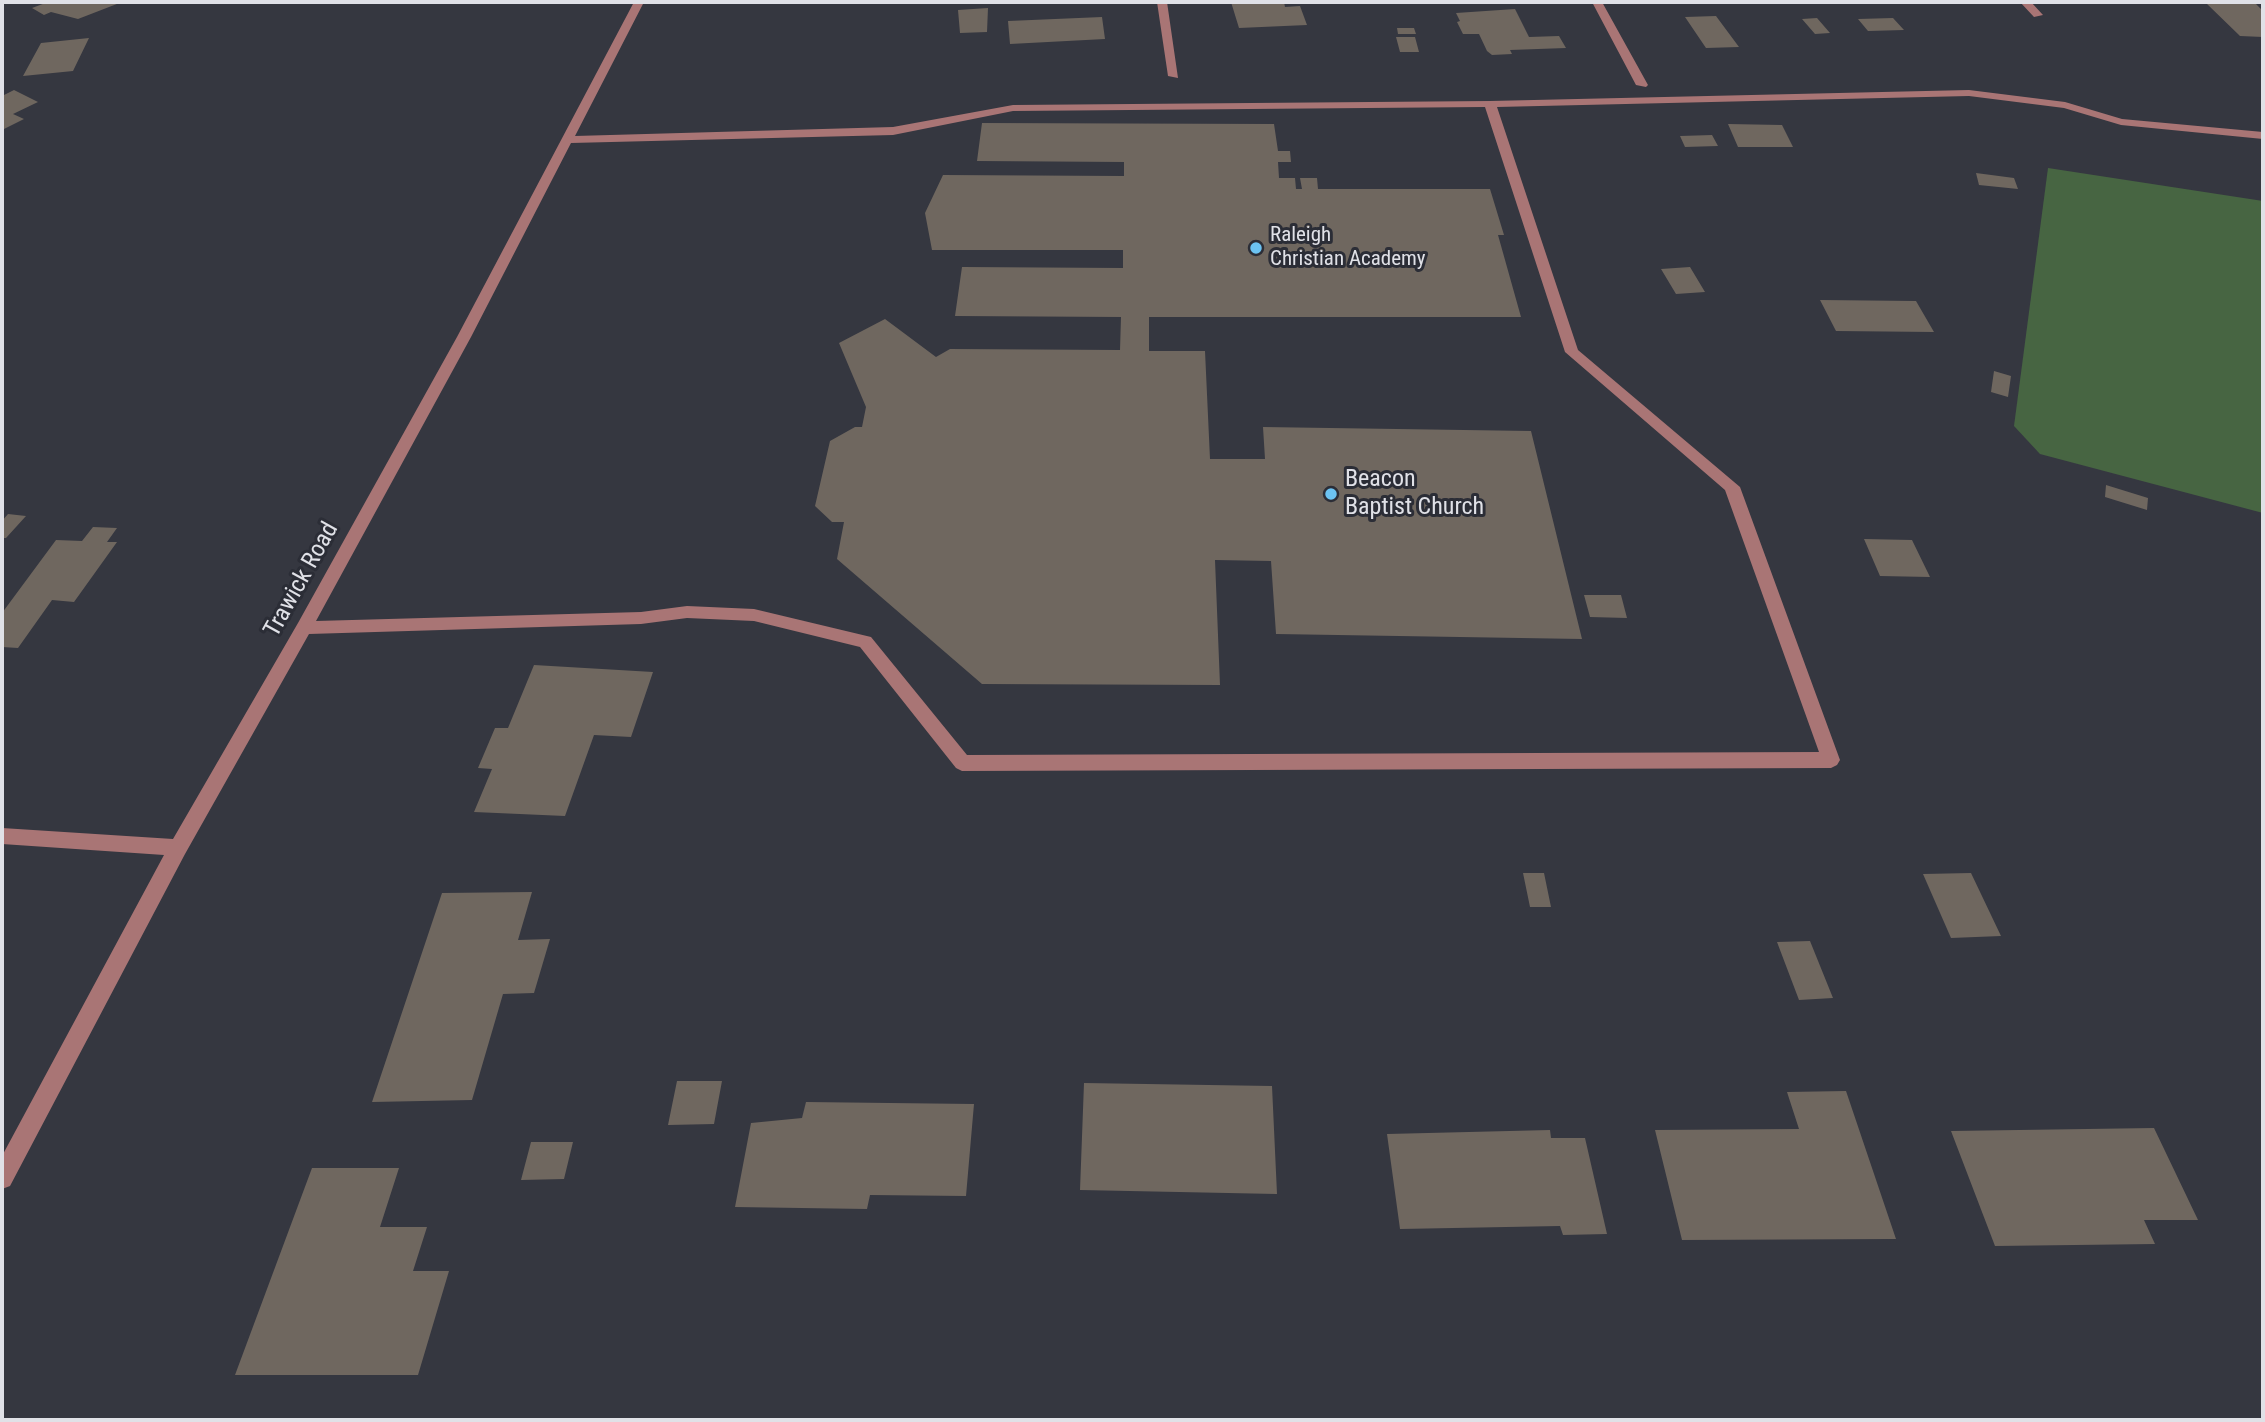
<!DOCTYPE html>
<html>
<head>
<meta charset="utf-8">
<style>
  body { margin:0 }
  #map { position:relative; width:2265px; height:1422px; overflow:hidden; background:#353740; font-family:"Roboto Condensed",sans-serif }
  canvas { display:block }
  .frame { position:absolute; inset:0; border:4px solid #e0e1e7; pointer-events:none }
</style>
</head>
<body>
<div id="map">
<canvas width="2265" height="1422"></canvas>
<div class="frame"></div>
</div>
<script>
const ctx = document.querySelector('canvas').getContext('2d');
ctx.lineJoin = 'round';
function fill(path, color) { ctx.fillStyle = color; ctx.fill(path, 'evenodd'); }
const poly = rows => new Path2D(rows.map(r => 'M' + r).join(''));
function trace(path, color, width, dash) { ctx.strokeStyle = color; ctx.lineWidth = width; ctx.lineCap = dash ? 'butt' : 'round'; ctx.setLineDash(dash || []); ctx.stroke(path); }
function drawText(font, color, halo, rows, align = 'center') {
  ctx.font = font + ' "Roboto Condensed",sans-serif'; ctx.lineWidth = 6; ctx.setLineDash([]); ctx.textBaseline = 'middle'; ctx.strokeStyle = halo; ctx.fillStyle = color; for (const [text, x, y, turn = 0] of rows) {
    ctx.save(); ctx.translate(x, y); ctx.rotate((+turn || 0) * Math.PI / 180); ctx.textAlign = isNaN(turn) ? turn : align; if (halo) ctx.strokeText(text, 0, 0); ctx.fillText(text, 0, 0); ctx.restore();
  }
}
const green = poly([
  [2048,168,2263,201,2263,513,2040,454,2014,426]
]);
const building = poly([
  [48,2,122,2,78,19,51,12,44,15,32,8],
  [1231,2,1284,2,1285,7,1300,6,1307,25,1239,28],
  [2247,2,2256,4,2263,11,2263,37,2240,36,2206,3],
  [988,8,987,32,960,33,958,10],
  [1515,9,1529,37,1559,36,1566,48,1510,50,1512,54,1492,55,1487,51,1479,34,1463,34,1457,22,1460,21,1456,13],
  [1716,16,1739,47,1706,48,1685,17],
  [1102,17,1105,39,1010,44,1008,21],
  [1817,18,1830,33,1815,34,1802,19],
  [1893,18,1904,30,1868,31,1858,19],
  [1397,28,1414,28,1416,34,1398,34],
  [1396,37,1415,37,1419,52,1400,52],
  [89,38,73,71,23,76,41,43],
  [14,90,38,102,13,114,24,119,2,130,2,96],
  [982,123,1274,124,1278,151,1290,151,1291,162,1278,162,1279,178,1295,178,1296,189,1302,189,1300,178,1317,178,1318,189,1490,189,1504,235,1498,235,1521,317,1149,317,1149,351,1205,351,1210,459,1265,459,1263,427,1531,431,1582,639,1276,634,1271,561,1215,560,1220,685,982,684,837,559,844,522,832,522,815,506,830,441,855,427,862,427,866,407,839,343,885,319,936,357,950,349,1120,350,1121,317,955,316,962,267,1123,268,1123,250,932,250,925,213,943,175,1124,176,1124,162,977,161],
  [1728,124,1782,125,1793,147,1738,147],
  [1712,135,1718,146,1685,147,1680,136],
  [1976,173,2014,178,2018,189,1979,185],
  [1690,267,1705,292,1676,294,1661,269],
  [1820,300,1916,301,1934,332,1836,331],
  [1994,371,2011,376,2008,397,1991,392],
  [2106,485,2148,498,2147,510,2105,497],
  [8,514,26,516,6,538,2,538,2,521],
  [93,527,117,528,107,542,117,542,74,602,52,600,18,648,2,647,2,613,56,540,82,541],
  [1864,539,1912,540,1930,577,1880,576],
  [1584,595,1621,595,1627,618,1590,617],
  [534,665,653,672,631,737,594,735,565,816,474,812,492,769,478,768,495,728,508,728],
  [1523,873,1544,873,1551,907,1530,907],
  [1971,873,2001,936,1951,938,1923,874],
  [532,892,518,940,550,939,534,993,503,994,472,1100,372,1102,442,893],
  [1810,941,1833,998,1799,1000,1777,942],
  [677,1081,722,1081,714,1124,668,1125],
  [1084,1083,1272,1086,1277,1194,1080,1190],
  [1846,1091,1896,1239,1682,1240,1655,1130,1799,1129,1787,1092],
  [806,1102,974,1104,966,1196,870,1195,867,1209,735,1207,751,1123,802,1118],
  [2154,1128,2198,1220,2144,1220,2155,1244,1995,1246,1951,1131],
  [1550,1130,1551,1138,1585,1138,1607,1234,1563,1235,1560,1226,1400,1229,1387,1134],
  [531,1142,573,1142,564,1179,521,1180],
  [312,1168,399,1168,380,1227,427,1227,413,1271,449,1271,418,1375,235,1375]
]);
const minor = poly([
  [634,2,644,2,575,136,893,127,1013,105,1490,101,1969,90,2065,102,2122,119,2263,132,2263,139,2121,125,2064,108,1969,96,1497,107,1578,350,1740,487,1840,760,1837,765,1831,768,962,771,956,768,860,647,754,621,687,618,641,624,309,634,185,854,10,1186,2,1189,2,1156,164,855,2,844,2,828,173,839,298,623,457,337,634,2],
  [1485,107,1565,352,1725,490,1819,752,967,755,871,637,754,609,687,606,641,612,316,621,471,337,571,143,893,135,1013,111,1485,107],
  [1157,2,1167,2,1178,78,1168,76,1157,2],
  [1592,2,1602,2,1648,85,1646,87,1636,85,1592,2],
  [2020,2,2031,2,2043,15,2034,17,2020,2]
]);
const markers = [
  [1256,248,7,"#6cc3f2"],
  [1331,494,7,"#6cc3f2"]
];
const farPoinames = [
  ["Raleigh",1270,236],
  ["Christian Academy",1270,260]
];
const poiNames = [
  ["Beacon",1345,480],
  ["Baptist Church",1345,508]
];
const streetNames = [
  ["Trawick Road",302,580,-61]
];
fill(green, '#476542');
fill(building, '#6f675f');
fill(minor, '#a97575');
for (const [x, y, r, color] of markers) { const dot = new Path2D(); dot.arc(x, y, r, 0, 2 * Math.PI); ctx.fillStyle = color; ctx.fill(dot); trace(dot, '#2b2d36', 2.5); }
drawText('21px', '#e0e1e7', '#2b2d36', farPoinames, 'left');
drawText('24px', '#e0e1e7', '#2b2d36', poiNames, 'left');
drawText('24px', '#e0e1e7', '#2b2d36', streetNames);
</script>
</body>
</html>
